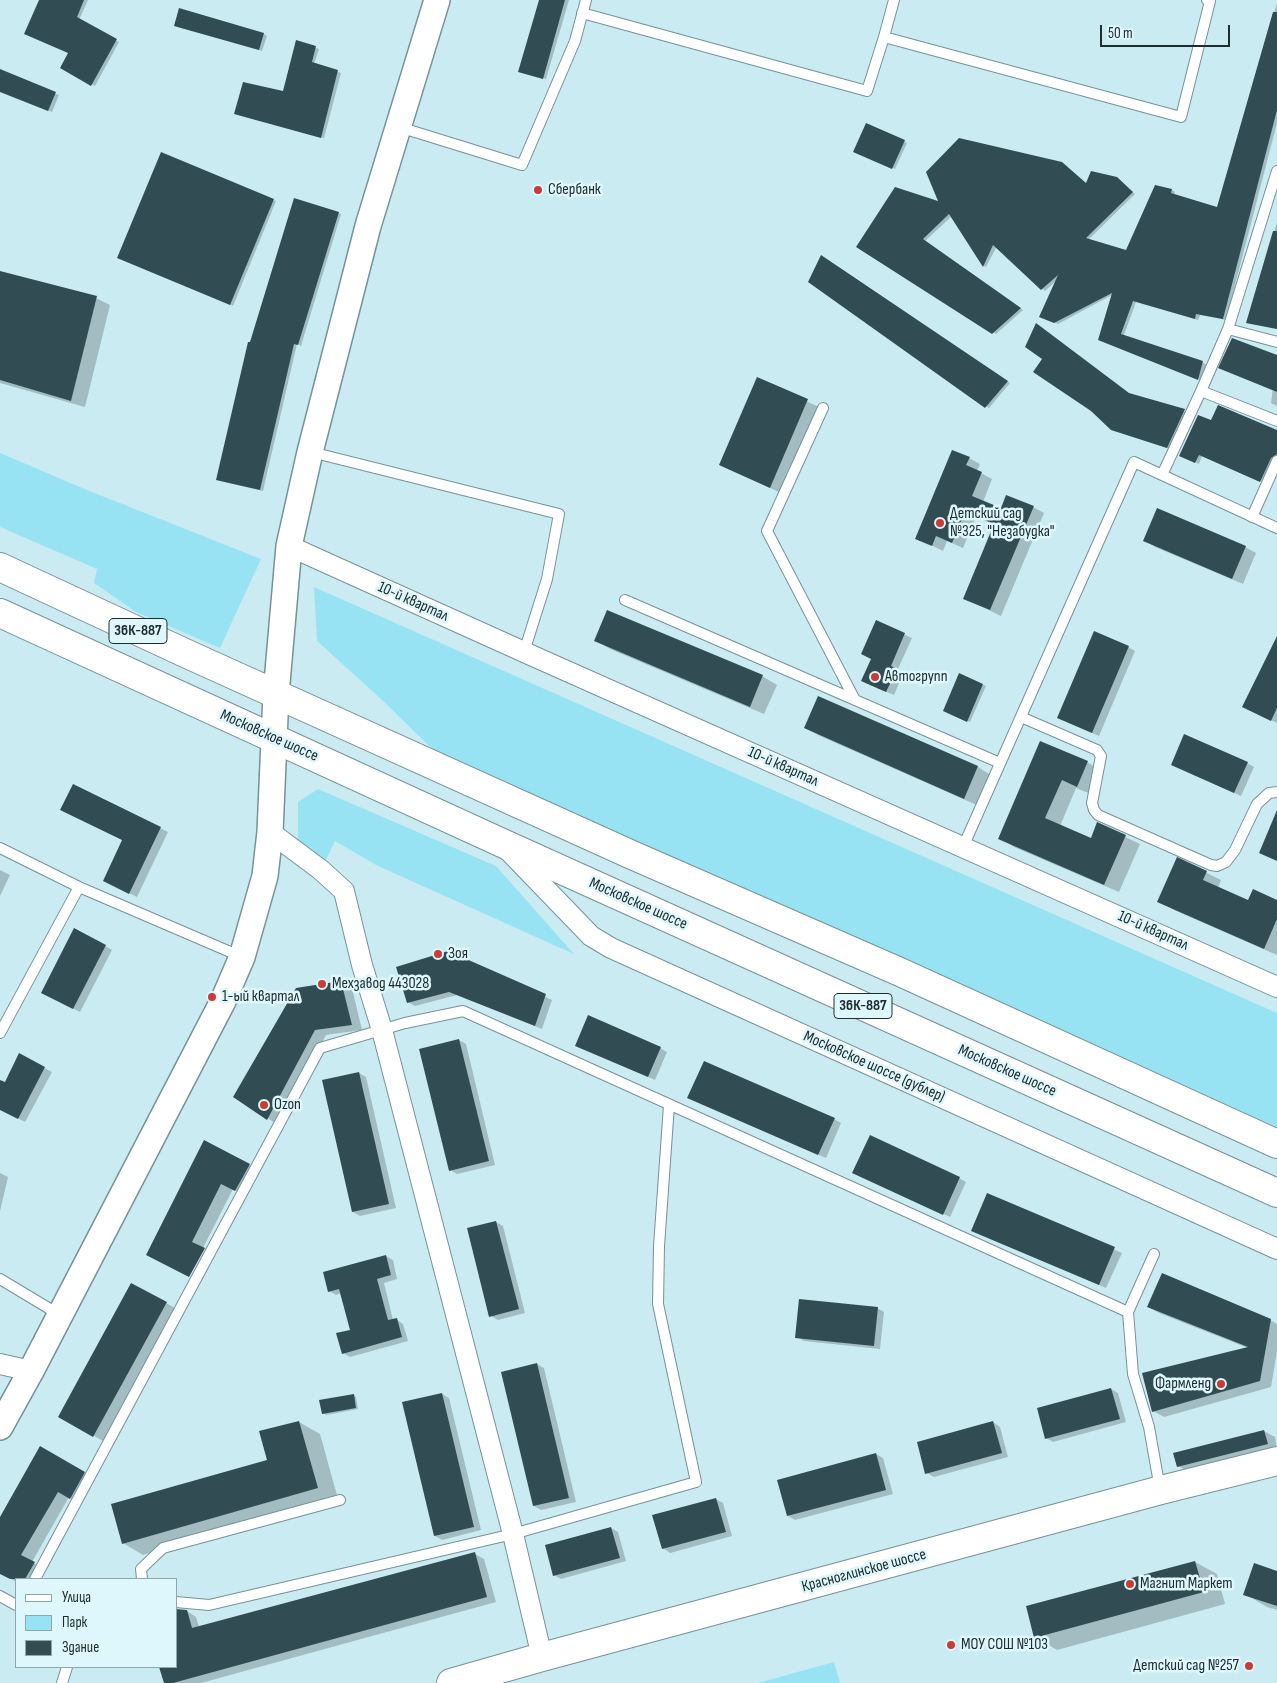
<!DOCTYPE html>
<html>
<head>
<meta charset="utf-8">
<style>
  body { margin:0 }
  #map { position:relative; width:1277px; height:1683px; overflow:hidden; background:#cbebf2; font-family:"Sofia Sans Condensed",sans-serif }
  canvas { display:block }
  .legend { position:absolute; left:15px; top:1578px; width:162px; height:90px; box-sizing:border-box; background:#ddf7fc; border:1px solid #91a6aa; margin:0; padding:6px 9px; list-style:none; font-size:15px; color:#202d2f }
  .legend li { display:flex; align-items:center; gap:10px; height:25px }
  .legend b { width:25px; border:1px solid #91a6aa }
  .scale { position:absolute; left:1100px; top:25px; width:130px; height:22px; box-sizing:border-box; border:2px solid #202d2f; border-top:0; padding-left:6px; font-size:15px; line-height:18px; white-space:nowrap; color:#202d2f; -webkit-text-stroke:4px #ddf7fc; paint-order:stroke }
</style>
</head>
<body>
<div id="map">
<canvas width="1277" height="1683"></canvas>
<ul class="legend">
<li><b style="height:6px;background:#fff"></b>Улица</li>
<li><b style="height:14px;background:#98e3f3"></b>Парк</li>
<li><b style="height:14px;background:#314d53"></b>Здание</li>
</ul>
<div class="scale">50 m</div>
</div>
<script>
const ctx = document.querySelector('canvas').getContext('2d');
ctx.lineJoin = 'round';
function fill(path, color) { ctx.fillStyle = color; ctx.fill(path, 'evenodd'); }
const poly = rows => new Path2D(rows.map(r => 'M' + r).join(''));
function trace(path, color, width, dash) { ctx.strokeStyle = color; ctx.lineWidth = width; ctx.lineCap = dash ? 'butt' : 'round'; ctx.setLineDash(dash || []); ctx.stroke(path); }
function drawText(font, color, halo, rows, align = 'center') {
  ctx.font = font + ' "Sofia Sans Condensed",sans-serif'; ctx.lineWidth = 5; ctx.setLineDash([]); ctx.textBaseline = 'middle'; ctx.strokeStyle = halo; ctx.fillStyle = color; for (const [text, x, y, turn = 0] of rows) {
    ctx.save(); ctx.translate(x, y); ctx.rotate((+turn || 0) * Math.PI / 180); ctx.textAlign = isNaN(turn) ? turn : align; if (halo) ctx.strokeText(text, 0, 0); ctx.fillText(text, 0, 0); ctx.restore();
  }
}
const green = poly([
  [0,453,87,490,261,559,220,648,136,612,94,583,97,569,0,527],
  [314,587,1277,1013,1277,1143,462,778,381,699,317,641],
  [318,789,496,866,574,954,378,866,335,841,321,870,298,853,298,802],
  [834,1662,840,1683,758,1683]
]);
const shadow = poly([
  [40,0,88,0,79,20,119,42,95,86,61,68,69,53],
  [540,0,569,0,546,79,523,73],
  [1277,3,1277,123,1226,320,1200,315,1198,320,1136,302,1124,335,1206,364,1201,380,1102,341,1112,295,1058,324,1044,318,1057,280,1045,291,997,246,986,267,984,266,952,216,925,241,1023,310,996,334,858,246,941,203,1087,184,1117,178,1135,194,1088,240,1127,251,1156,186,1172,190,1175,192,1174,195,1217,209],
  [180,10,264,34,267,36,262,51,178,27],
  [297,41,319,49,314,64,341,73,324,138,238,115,284,93],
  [0,71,59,95,52,112,0,91],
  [904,141,907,143,895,169,858,153],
  [273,200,276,201,233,306,122,259],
  [338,213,341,214,301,346,297,344,263,491,220,481,217,479,251,344],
  [1277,222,1277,329,1247,323],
  [822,257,1010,383,989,408,986,406],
  [0,273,96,298,110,305,85,407,0,383],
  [1277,356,1277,406,1271,403],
  [758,379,819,407,781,493,720,465],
  [1130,394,1187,412,1170,449,1115,431],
  [1211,422,1277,435,1277,457,1264,482,1202,456,1199,464,1184,457],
  [969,458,980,464,977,471,992,479,983,502,1002,510,1033,507,1044,513,1001,616,964,598,995,525,976,517,963,548,947,541,943,551,917,538],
  [1145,540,1245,547,1256,553,1243,584,1155,547],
  [608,611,762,676,777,685,764,714,610,649,595,640],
  [877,622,912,638,897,671,903,674,894,695,870,685],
  [1128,647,1135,651,1099,736,1058,718],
  [1277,652,1277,723,1251,710],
  [960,675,986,686,970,722,947,713],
  [818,697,978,767,992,776,979,806,820,736,805,728],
  [1041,742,1087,762,1102,771,1091,794,1076,788,1060,826,1092,839,1098,824,1140,844,1119,892,1014,847,1000,838],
  [1247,763,1254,767,1241,796,1179,768],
  [73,786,168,832,137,897,111,884,124,840],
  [1178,859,1221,880,1218,888,1249,902,1277,901,1277,955,1174,910,1159,901],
  [0,870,10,875,0,896],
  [105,946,112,950,80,1012,49,996],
  [448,953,552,1000,542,1029,457,995,415,1006,408,1002],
  [341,982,352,988,362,1030,326,1035,278,1125,234,1096],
  [459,1040,466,1044,495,1165,457,1174,450,1170],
  [577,1046,660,1048,667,1052,655,1080],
  [20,1055,52,1072,25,1122,0,1109,0,1081,5,1084],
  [359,1073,366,1077,396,1208,360,1216,353,1212],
  [689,1098,834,1119,841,1123,826,1158],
  [204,1142,260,1171,247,1196,233,1189,203,1248,158,1260],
  [0,1173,8,1177,0,1211],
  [861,1176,959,1178,966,1182,950,1217],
  [988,1194,1122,1253,1106,1288,980,1234],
  [496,1222,503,1226,525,1313,498,1320,491,1316],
  [205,1250,215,1255,201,1282,191,1277],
  [386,1256,393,1260,397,1279,384,1283,393,1320,396,1319,403,1324,408,1341,350,1357,343,1353,351,1331,341,1293,336,1295,329,1291],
  [166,1303,177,1309,105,1442,60,1417],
  [1149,1307,1270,1320,1277,1324,1277,1351,1271,1387,1164,1417,1153,1411,1248,1348,1159,1313],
  [877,1308,884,1312,880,1349,804,1341,797,1337],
  [537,1364,544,1368,576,1502,541,1510,534,1506],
  [1111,1389,1118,1393,1126,1422,1053,1442,1046,1438],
  [442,1394,449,1398,481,1530,442,1540,435,1536],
  [353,1395,356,1397,358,1409,326,1415,323,1413],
  [299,1422,320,1434,338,1499,143,1555,123,1543,268,1461,260,1432],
  [993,1422,1000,1427,1008,1457,934,1477,927,1473],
  [1264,1431,1275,1437,1277,1450,1189,1472,1178,1466],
  [40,1448,95,1479,81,1504,69,1497,32,1562,45,1570,39,1579,16,1579,16,1582,0,1572,0,1519],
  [876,1454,883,1458,893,1494,795,1520,788,1516],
  [716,1499,723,1503,732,1536,670,1553,663,1548],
  [611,1528,618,1532,626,1561,561,1579,554,1575],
  [475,1554,484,1559,496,1602,201,1683,165,1683,160,1667,176,1667,187,1611,196,1617,199,1627],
  [1195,1562,1217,1574,1225,1604,1057,1650,1035,1637],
  [1277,1572,1277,1610,1267,1607,1245,1594]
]);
const building = poly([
  [39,0,84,0,77,17,117,39,91,86,60,68,68,53,24,34],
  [539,0,565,0,543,79,518,72],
  [179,8,264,33,259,50,174,26],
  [1273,12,1277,12,1277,110,1223,319,1196,314,1195,319,1133,301,1121,334,1203,361,1198,380,1098,340,1112,293,1054,323,1039,317,1058,275,1041,290,993,245,983,267,949,214,923,239,1021,308,992,334,856,247,895,187,938,201,926,172,959,138,1062,162,1086,183,1091,171,1117,177,1133,192,1086,238,1126,250,1155,185,1172,189,1171,193,1217,207],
  [296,40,316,46,312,62,338,70,321,138,234,114,243,82,283,91],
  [0,69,56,92,48,111,0,92],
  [866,123,905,140,892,169,853,152],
  [161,152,274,199,230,305,117,258],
  [294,198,339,212,298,345,294,344,260,490,216,480,248,342,250,342],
  [1273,231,1277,231,1277,329,1246,323],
  [821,255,1008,381,985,408,808,282],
  [0,271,97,296,71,401,0,380],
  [1036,323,1129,393,1185,409,1167,448,1111,430,1091,411,1033,372,1042,359,1025,347],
  [1232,338,1277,355,1277,392,1218,368],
  [757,377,808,399,770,488,719,465],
  [1218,405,1277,430,1277,454,1271,458,1260,482,1199,455,1195,463,1179,456,1198,415,1211,420],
  [952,450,970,457,966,465,982,472,972,496,1001,508,1006,495,1034,506,990,610,963,599,994,524,965,511,952,543,936,536,932,546,915,539],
  [1157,508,1246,546,1232,579,1143,541],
  [607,610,763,675,750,707,594,641],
  [876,620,905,633,891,666,897,669,886,692,861,681,871,659,861,654],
  [1094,631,1129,646,1092,733,1057,718],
  [1277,636,1277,708,1271,721,1242,707],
  [959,673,983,684,967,722,943,711],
  [818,696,978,766,964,799,804,728],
  [1184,734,1248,762,1234,793,1171,765],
  [1040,741,1088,761,1077,787,1062,780,1045,818,1091,838,1097,822,1126,835,1104,885,998,839],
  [73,784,161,827,129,894,103,881,122,840,60,810],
  [1277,810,1277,861,1259,853],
  [1177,857,1207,871,1203,880,1248,900,1253,889,1277,900,1277,919,1264,949,1157,902],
  [74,928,106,945,73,1009,41,993],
  [448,951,546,994,535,1026,449,992,407,1003,396,967],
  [341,981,352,1025,315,1030,267,1120,233,1097,296,988],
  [588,1015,661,1047,648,1077,575,1046],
  [459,1039,489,1161,449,1171,419,1049],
  [19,1053,45,1067,18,1119,0,1110,0,1080,5,1082],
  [704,1061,835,1118,818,1155,687,1098],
  [359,1072,389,1204,352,1212,322,1080],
  [870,1135,960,1177,943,1215,852,1173],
  [204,1140,250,1164,235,1191,221,1184,192,1242,205,1248,189,1277,146,1255],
  [987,1193,1115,1247,1099,1285,971,1231],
  [496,1221,519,1309,489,1317,467,1228],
  [386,1255,391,1275,377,1279,388,1320,397,1318,402,1337,342,1354,336,1333,350,1330,339,1289,328,1292,323,1272],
  [1162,1273,1271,1319,1260,1381,1152,1412,1142,1373,1248,1347,1147,1307],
  [131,1283,167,1302,93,1437,58,1417],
  [799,1299,878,1307,874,1346,795,1338],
  [537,1363,569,1498,533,1506,501,1372],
  [1111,1388,1120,1419,1045,1439,1037,1408],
  [442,1393,474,1527,434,1536,402,1402],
  [354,1394,356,1408,322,1414,319,1400],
  [299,1421,318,1488,122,1544,111,1504,267,1460,259,1431],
  [993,1421,1002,1453,925,1474,917,1442],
  [1264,1430,1268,1444,1177,1467,1173,1453],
  [40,1446,85,1472,70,1499,58,1492,21,1555,35,1562,25,1579,10,1579,0,1574,0,1517],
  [876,1453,886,1490,787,1516,777,1480],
  [716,1498,726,1532,662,1549,652,1515],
  [611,1527,620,1558,553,1576,545,1545],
  [475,1552,487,1597,173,1683,164,1683,159,1667,176,1667,176,1609,187,1610,192,1628],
  [1195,1561,1204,1592,1034,1638,1026,1606],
  [1254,1563,1277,1571,1277,1606,1243,1595]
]);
const service = poly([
  [582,13,867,91,884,37,894,0],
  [884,37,1181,117,1210,1,1207,0],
  [399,127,522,165,575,41,586,0],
  [1228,329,1277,342],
  [1201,391,1228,329,1277,171],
  [823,408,767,531,855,700],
  [311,452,559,514,547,579,524,652],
  [1162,475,1201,391,1277,421],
  [1252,517,1277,461],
  [625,600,1000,763],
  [1021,717,1097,750,1101,756,1092,803,1094,810,1098,815,1211,865,1217,866,1226,862,1235,850,1257,804,1269,793,1277,792],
  [963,847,1134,462,1277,528],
  [0,848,79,887,242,957],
  [0,1033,79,887],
  [1154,1254,1128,1312,1133,1374,1149,1427,1160,1489],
  [0,1279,60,1315],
  [35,1579,320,1048,405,1023,463,1011,1128,1312],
  [142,1579,141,1569,163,1548,340,1500],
  [0,1596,16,1605],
  [176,1602,209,1605,513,1534,696,1482,658,1304,659,1246,669,1105],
  [62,1683,67,1667]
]);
const minor = poly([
  [289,546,524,652,1277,987],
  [270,832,321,870,344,891,362,965,382,1030,513,1534,542,1657],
  [508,850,591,936,611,948,1277,1249],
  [0,1364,31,1371]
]);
const tertiary = poly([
  [0,1427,31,1371,223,1001,242,957,265,876,270,832,276,694,289,546,310,452,368,226,437,0]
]);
const primary = poly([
  [0,567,185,653,632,855,900,972,1277,1144],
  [0,613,500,842,1277,1193],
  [451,1683,542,1657,1161,1490,1277,1461]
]);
const markers = [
  [538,190,5,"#c93b37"],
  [940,523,5,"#c93b37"],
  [875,677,5,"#c93b37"],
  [438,954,5,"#c93b37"],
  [322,984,5,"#c93b37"],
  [212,997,5,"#c93b37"],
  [264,1105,5,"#c93b37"],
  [1221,1384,5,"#c93b37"],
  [1130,1584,5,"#c93b37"],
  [951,1645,5,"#c93b37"],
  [1249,1666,5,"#c93b37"]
];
const shields = [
  [138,631,58],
  [863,1006,58]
];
const shieldNames = [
  ["36К-887",138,631],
  ["36К-887",863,1006]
];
const poiNames = [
  ["Сбербанк",548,190],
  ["Детский сад",950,514],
  ["№325, \"Незабудка\"",950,532],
  ["Автогрупп",885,677],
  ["Зоя",448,954],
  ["Мехзавод 443028",332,984],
  ["1-ый квартал",222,997],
  ["Ozon",274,1105],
  ["Фармленд",1211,1384,"right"],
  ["Магнит Маркет",1140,1584],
  ["МОУ СОШ №103",961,1645],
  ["Детский сад №257",1239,1666,"right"]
];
const streetNames = [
  ["10-й квартал",413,602,24],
  ["Московское шоссе",269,736,24],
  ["10-й квартал",783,767,24],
  ["Московское шоссе",638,904,24],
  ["10-й квартал",1153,931,24],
  ["Московское шоссе (дублер)",874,1067,24],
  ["Московское шоссе",1007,1071,24],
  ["Красноглинское шоссе",864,1571,-15]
];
fill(green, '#98e3f3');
fill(shadow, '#0003');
fill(building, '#314d53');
trace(service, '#759399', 12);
trace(minor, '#759399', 22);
trace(tertiary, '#759399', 28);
trace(primary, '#759399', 30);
trace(service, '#fff', 10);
trace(minor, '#fff', 20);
trace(tertiary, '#fff', 25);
trace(primary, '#fff', 28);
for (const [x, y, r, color] of markers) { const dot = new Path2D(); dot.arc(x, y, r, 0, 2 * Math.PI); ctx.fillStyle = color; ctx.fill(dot); trace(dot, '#ddf7fc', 2); }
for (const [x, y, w] of shields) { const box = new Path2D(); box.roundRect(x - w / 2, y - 12.5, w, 25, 4); ctx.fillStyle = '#ddf7fc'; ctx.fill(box); trace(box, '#202d2f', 1); }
drawText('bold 15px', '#202d2f', null, shieldNames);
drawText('16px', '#202d2f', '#ddf7fc', poiNames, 'left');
drawText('16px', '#202d2f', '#ddf7fc', streetNames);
</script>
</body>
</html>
